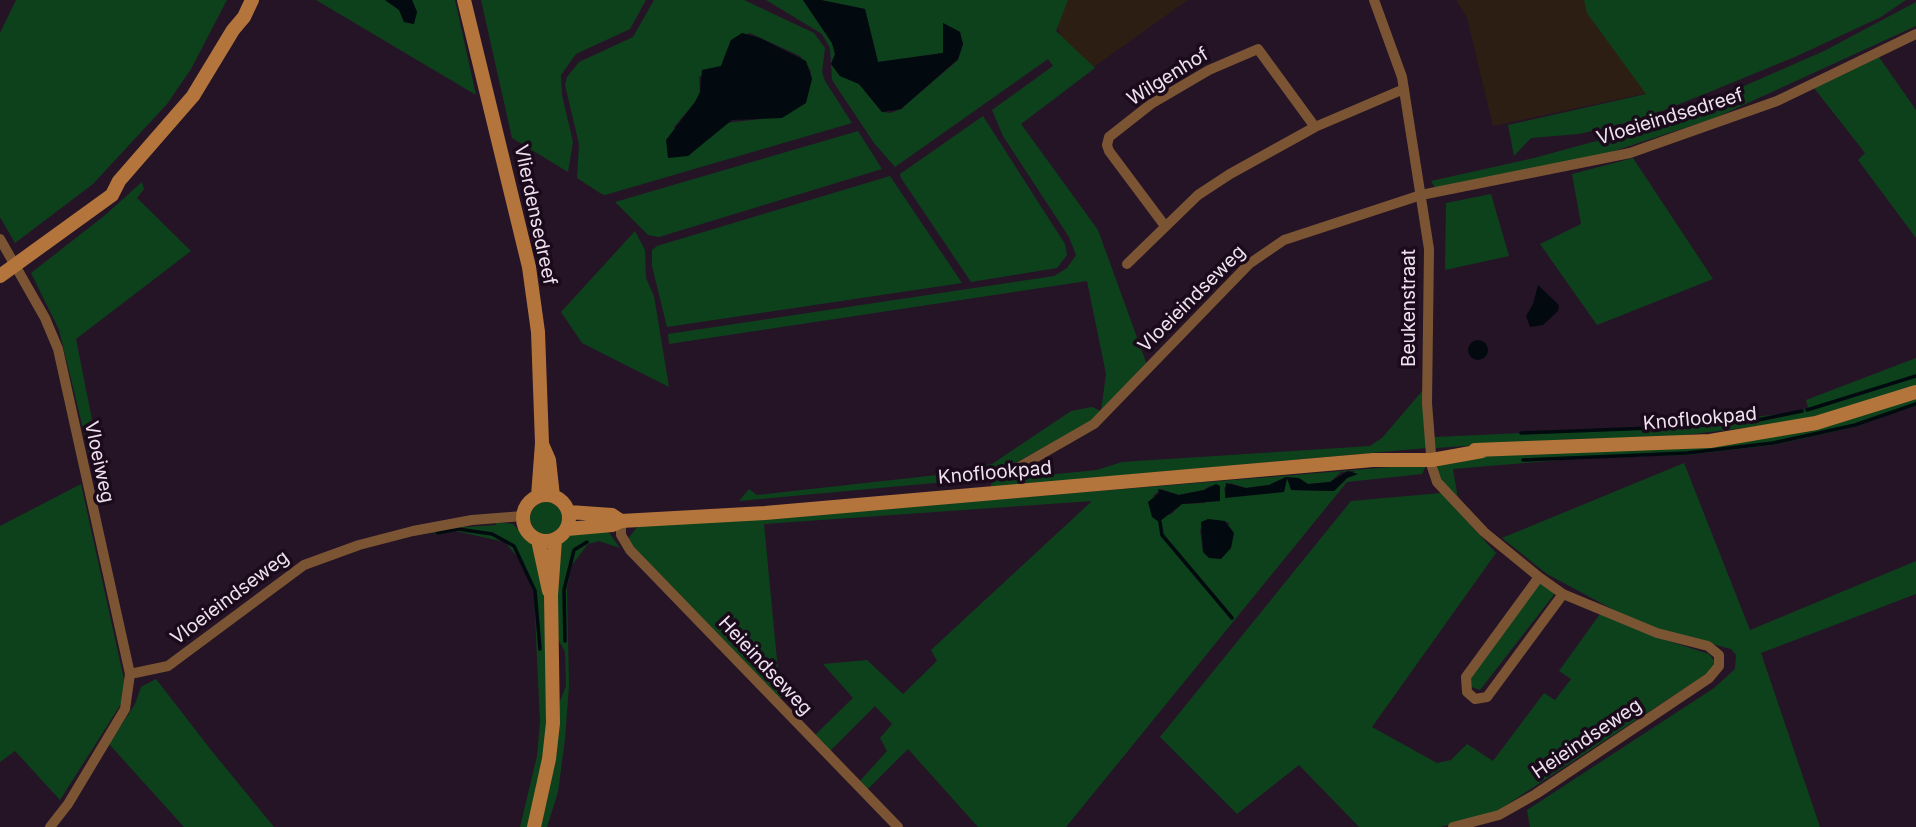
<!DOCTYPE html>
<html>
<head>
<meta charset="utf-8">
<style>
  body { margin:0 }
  canvas { display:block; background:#251326 }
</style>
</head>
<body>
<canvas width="1916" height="827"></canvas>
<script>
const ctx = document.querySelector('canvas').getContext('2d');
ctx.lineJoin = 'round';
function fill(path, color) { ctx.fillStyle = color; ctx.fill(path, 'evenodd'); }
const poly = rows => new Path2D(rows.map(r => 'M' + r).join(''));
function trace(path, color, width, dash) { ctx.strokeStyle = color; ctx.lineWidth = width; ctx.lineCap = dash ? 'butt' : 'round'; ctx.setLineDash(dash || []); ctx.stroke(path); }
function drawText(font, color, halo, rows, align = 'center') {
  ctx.font = font + ' Inter,sans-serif'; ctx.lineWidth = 7; ctx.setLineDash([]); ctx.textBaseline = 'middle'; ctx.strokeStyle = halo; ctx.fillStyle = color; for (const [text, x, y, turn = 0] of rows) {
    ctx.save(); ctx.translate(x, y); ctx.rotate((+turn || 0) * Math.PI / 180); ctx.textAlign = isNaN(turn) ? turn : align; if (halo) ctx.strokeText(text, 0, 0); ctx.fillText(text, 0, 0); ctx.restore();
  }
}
const education = poly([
  [1057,0,1188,0,1081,76,1065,53,1053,11],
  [1456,0,1586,0,1652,92,1493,126,1467,18]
]);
const green = poly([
  [16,0,227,0,191,69,167,104,93,184,15,243,0,217,0,33],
  [316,0,385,0,400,10,404,22,413,24,417,12,412,0,455,0,476,95],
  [481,0,646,0,630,29,576,54,561,75,562,95,573,142,568,172,512,138],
  [654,0,744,0,814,33,825,48,822,72,825,81,852,123,605,195,600,193,577,178,579,144,565,85,567,77,579,62,633,37],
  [750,33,800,56,810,69,812,79,761,119,725,123,688,156,674,127,695,102,700,93,699,77,721,66,731,40],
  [766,0,803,0,832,43,835,54,831,64,840,76,859,84,882,112,891,113,901,109,958,60,963,44,960,32,943,23,943,53,878,62,865,9,821,0,1068,0,1056,31,1095,68,1021,124,1098,230,1147,365,1120,393,1091,421,988,478,739,501,749,489,757,495,937,475,992,464,1071,411,1092,407,1101,411,1106,374,1087,281,669,344,668,334,1054,276,1067,268,1076,255,1069,237,1003,136,992,110,1053,66,1048,59,895,167,874,143,832,80,830,48,822,34],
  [1584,0,1906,0,1881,17,1797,56,1707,93,1639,120,1579,134,1531,138,1514,156,1508,125,1646,94,1587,13],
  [1916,2,1916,26,1715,118,1605,154,1435,188,1431,181,1534,158,1655,125,1824,51],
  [1879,57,1916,110,1916,238,1858,160,1865,153,1814,88],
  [983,116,1065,244,1067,255,1057,268,971,282,901,178,900,174],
  [858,131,882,169,659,237,648,235,615,202],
  [1633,158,1713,279,1597,325,1540,244,1581,224,1572,174],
  [890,176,962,283,667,327,652,266,652,250,657,246],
  [142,182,144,189,137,198,191,251,76,339,102,470,97,486,59,330,31,273,104,216],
  [1491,194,1509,256,1445,270,1446,203],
  [635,231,645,250,646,278,654,296,669,387,582,343,561,312],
  [1916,358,1916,385,1839,411,1785,423,1661,438,1571,439,1435,448,1434,437,1677,426,1789,413,1808,408,1806,400],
  [1423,390,1427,448,991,487,991,483,1016,472,1037,476,1097,470,1122,462,1370,446,1382,438],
  [1916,397,1916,406,1892,414,1855,427,1774,445,1687,455,1585,458,1453,469,1458,499,1444,484,1438,472,1438,462,1497,455,1701,446],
  [1684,463,1750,630,1916,561,1916,594,1761,653,1820,827,1530,827,1527,810,1714,688,1735,669,1736,655,1731,649,1659,630,1629,618,1547,574,1502,538],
  [1427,464,1422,474,1347,482,1066,827,978,827,908,749,867,790,859,782,887,751,880,738,892,724,875,706,830,751,815,735,853,698,823,664,867,660,903,694,937,661,931,650,1092,501,764,524,777,660,783,695,779,699,627,540,638,526,735,521],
  [1355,471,1334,491,1292,490,1287,478,1284,492,1225,493,1224,488,1230,483,1246,488,1269,485,1286,477,1308,484,1330,482,1341,472],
  [1211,485,1205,503,1182,504,1170,515,1153,496,1161,489,1178,495,1204,490],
  [1208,519,1230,523,1203,552,1200,530],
  [81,484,125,684,121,704,60,800,15,751,0,762,0,526],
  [1441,493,1496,553,1372,727,1437,763,1451,760,1467,744,1493,761,1544,693,1555,700,1571,679,1559,671,1600,614,1653,636,1709,654,1716,663,1714,669,1488,817,1439,827,1359,827,1299,765,1237,814,1160,737,1351,501],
  '530 518a16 16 0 1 1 32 0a16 16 0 1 1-32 0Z',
  [496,522,513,524,536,549,545,604,548,686,545,757,529,827,520,827,537,756,540,722,534,594,519,559,505,542,455,531,435,535,433,529,496,525],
  [608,531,620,548,599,541,588,544,572,565,567,588,569,686,565,739,558,792,547,827,541,827,556,758,560,701,566,686,565,652,558,639,556,599,562,542,572,532],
  [1541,582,1555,591,1553,596,1480,690,1466,685],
  [156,679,211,750,274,827,184,827,109,744,135,704,141,687]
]);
const water = poly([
  [385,0,412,0,417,12,414,24,404,22,399,10],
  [803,0,821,0,865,9,878,62,943,53,943,23,960,32,963,44,958,59,901,109,882,112,859,84,840,76,831,64,835,54,832,43],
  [742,33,760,38,806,61,812,79,806,103,782,118,732,120,688,156,668,158,666,140,695,102,700,92,702,70,721,66,731,40],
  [1538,285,1559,305,1558,311,1543,325,1530,327,1526,316,1533,304],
  '1468 350a10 10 0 1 1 20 0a10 10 0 1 1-20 0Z',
  [1348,471,1358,474,1347,478,1334,491,1291,490,1287,478,1284,492,1225,498,1226,483,1246,488,1269,485,1286,477,1299,478,1308,484,1330,482],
  [1216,484,1220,486,1220,501,1182,504,1159,522,1152,517,1148,502,1159,493,1158,489,1179,495,1204,490],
  [1208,519,1225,521,1234,533,1231,548,1221,559,1209,558,1203,552,1201,522]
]);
const stream = poly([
  [1807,410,1916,376],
  [1521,433,1678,427,1758,420,1802,411],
  [1523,460,1687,453,1773,443,1855,425,1916,404],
  [1160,522,1162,535,1232,618],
  [437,533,458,529,492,534,514,546,535,591,540,649],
  [565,641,564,590,574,550,587,542]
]);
const street = poly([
  [1374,0,1402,77,1429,249,1427,403,1432,467,1437,482,1484,532,1539,577,1563,594,1657,633,1708,646,1719,655,1719,666,1709,678,1536,794,1499,815,1453,827],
  [1165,226,1109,151,1107,145,1109,137,1151,104,1209,70,1258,49,1315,127],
  [0,239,45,318,58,349,130,674,125,709,68,804,50,827],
  [1127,264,1198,195,1230,174,1315,127,1404,89],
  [1012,471,1094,424,1249,264,1284,240,1421,195,1630,153,1777,101,1916,34],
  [621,521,621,535,630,550,898,827],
  [1539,577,1466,677,1467,692,1475,699,1487,697,1563,594],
  [130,674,168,666,304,565,359,545,413,531,472,520,523,516]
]);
const secondary = poly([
  [464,0,529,267,538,332,542,443,538,496],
  [0,276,112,195,119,181,193,96,233,30,244,17,252,0],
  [542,444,549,460,553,496],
  [1475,450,1710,441,1816,423,1916,392],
  '523 518a23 23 0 1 1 46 0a23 23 0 1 1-46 0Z',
  [569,512,612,515,621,521],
  [567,529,612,525,621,521,765,513,1373,460,1432,460,1482,451],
  [538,540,549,591],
  [534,827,549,759,553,723,551,595,555,540]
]);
const streetNames = [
  ["Wilgenhof",1168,77,-32],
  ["Vloeieindsedreef",1670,117,-17],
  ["Vlierdensedreef",535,215,78],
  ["Vloeieindseweg",1192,299,-45],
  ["Beukenstraat",1409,308,-90],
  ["Knoflookpad",1700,419,-5],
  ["Vloeiweg",99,462,78],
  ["Knoflookpad",995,473,-5],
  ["Vloeieindseweg",230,598,-37],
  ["Heieindseweg",765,666,47],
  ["Heieindseweg",1587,739,-34]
];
fill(education, '#2d1e14');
fill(green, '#0d411c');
fill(water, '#020a0f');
trace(stream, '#020a0f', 3.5);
trace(street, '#7b5533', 10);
trace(secondary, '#b3753c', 14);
drawText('19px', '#eee2ef', '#1b0a1c', streetNames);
</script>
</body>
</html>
